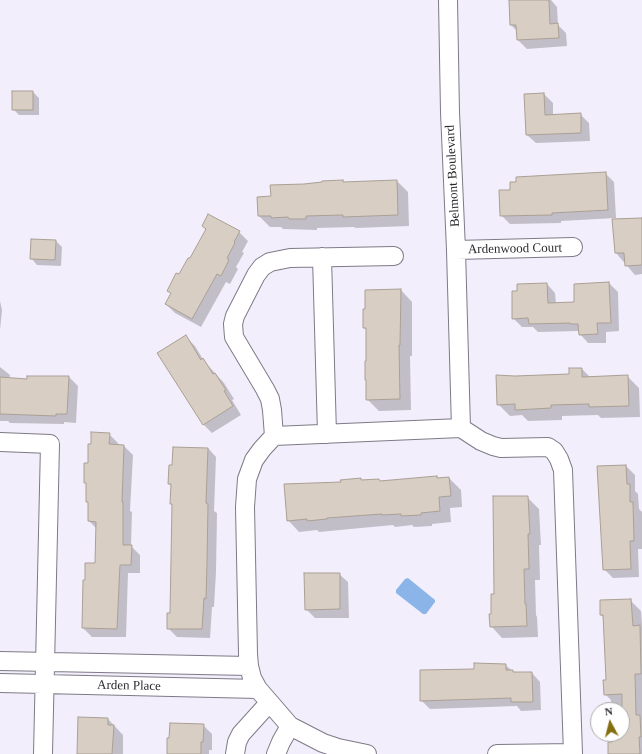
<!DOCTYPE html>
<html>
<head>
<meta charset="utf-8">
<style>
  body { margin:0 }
  #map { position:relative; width:642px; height:754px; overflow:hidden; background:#f3eefb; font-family:Georgia,serif }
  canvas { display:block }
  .north { position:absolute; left:590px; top:702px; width:40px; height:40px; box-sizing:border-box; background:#fff; border:1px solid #abaaac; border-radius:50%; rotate:353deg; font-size:11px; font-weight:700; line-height:16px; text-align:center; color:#2d2b30 }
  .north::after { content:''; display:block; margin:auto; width:14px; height:18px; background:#836f0e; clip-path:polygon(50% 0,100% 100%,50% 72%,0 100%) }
</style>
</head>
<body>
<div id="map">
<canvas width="642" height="754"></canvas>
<div class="north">N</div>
</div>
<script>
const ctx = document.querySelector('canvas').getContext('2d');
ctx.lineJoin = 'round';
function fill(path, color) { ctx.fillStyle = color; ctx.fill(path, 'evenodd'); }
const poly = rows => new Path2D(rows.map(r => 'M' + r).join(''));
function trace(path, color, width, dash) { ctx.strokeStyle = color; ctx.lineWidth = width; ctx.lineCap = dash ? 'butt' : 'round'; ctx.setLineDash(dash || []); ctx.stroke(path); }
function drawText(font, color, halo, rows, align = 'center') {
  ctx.font = font + ' Georgia,serif'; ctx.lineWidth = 4; ctx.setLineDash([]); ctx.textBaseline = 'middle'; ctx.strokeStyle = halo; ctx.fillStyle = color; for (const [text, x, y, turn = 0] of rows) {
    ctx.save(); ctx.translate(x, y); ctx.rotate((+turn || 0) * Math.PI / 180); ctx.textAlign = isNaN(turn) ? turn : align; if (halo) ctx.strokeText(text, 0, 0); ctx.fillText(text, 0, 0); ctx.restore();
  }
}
const water = poly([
  [408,578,435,600,435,602,426,614,423,614,396,593,396,590,405,579]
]);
const shadow = poly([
  [510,0,551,0,557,7,558,25,566,33,567,46,527,49,518,40,517,31,511,25],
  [33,92,39,98,39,115,19,115,13,109],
  [544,94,553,103,553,116,580,114,589,123,590,141,536,143,527,135],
  [605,173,614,182,616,218,561,221,561,223,510,224,501,215,511,191],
  [342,181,345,183,397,181,408,192,409,226,356,228,354,227,317,228,317,230,283,229,281,227,270,227,259,216,272,197,324,183],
  [642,219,642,274,635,275,616,253,613,220],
  [203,226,239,232,248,241,242,252,244,253,236,267,238,269,230,284,226,282,201,327,175,313,166,304,172,294,168,290,190,260,206,230],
  [56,241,62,247,61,266,37,265,32,259],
  [609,283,618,292,619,331,606,332,606,343,588,343,580,334,579,331,538,332,533,327,522,327,513,318,547,284,555,293,556,304,575,303],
  [401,290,412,302,412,356,410,356,411,410,379,411,367,399,367,381,366,380,367,362,367,330,364,328],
  [0,301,2,310,0,330],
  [186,337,195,346,204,361,224,383,234,399,232,400,241,415,212,433,203,424],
  [0,367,10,375,9,379,28,380,69,377,78,386,76,423,64,422,64,424,10,423,8,421,0,421],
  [582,369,590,377,627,376,639,388,640,417,601,418,598,415,562,416,562,420,528,421,522,415,510,416,498,404],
  [109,434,118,443,118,446,124,446,133,455,130,511,132,512,131,546,140,555,140,573,128,573,126,637,92,637,83,628,86,581,96,564,97,529,89,521,89,504,87,502,87,485,85,482,89,464],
  [208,448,216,457,214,511,217,513,216,572,214,607,212,607,210,638,177,637,168,628,171,614,173,506,171,504,172,486,169,484,173,466],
  [626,466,635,475,635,491,638,494,639,509,642,512,642,549,638,549,639,577,613,578,604,569],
  [436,477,439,479,449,478,461,490,462,507,450,508,451,522,432,524,432,526,414,527,412,525,395,527,393,525,319,532,317,530,299,532,288,520,362,481,379,480,381,482],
  [527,497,539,509,541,545,539,545,540,580,535,580,536,615,537,617,538,637,502,638,491,626,495,595],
  [339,574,348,582,349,618,315,618,306,609],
  [630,600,641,611,642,624,642,754,609,754,613,743,612,734,622,734,622,710,611,710,611,700,605,694,607,680,604,618,601,615],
  [505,665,515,673,532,673,540,682,541,710,521,711,517,706,430,709,421,700,475,670],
  [108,719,123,735,123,754,78,754],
  [203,725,212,734,212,750,209,750,209,754,168,754]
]);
const building = poly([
  [509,0,549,0,550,24,558,23,559,38,517,40,516,25,510,25,509,0],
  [12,91,33,91,33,110,12,110,12,91],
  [544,93,545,115,581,113,581,133,526,135,524,94,544,93],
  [606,172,608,210,552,213,552,215,500,216,499,190,510,190,510,182,516,182,516,177,606,172],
  [343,180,343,182,397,180,398,215,343,217,343,215,306,216,306,219,289,219,288,217,271,218,271,216,258,216,257,197,271,196,270,185,304,184,322,182,322,181,343,180],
  [208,214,240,231,234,242,235,243,227,258,229,260,221,276,217,274,192,319,165,304,171,293,167,291,176,273,179,274,188,258,190,258,206,229,202,226,208,214],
  [642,218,642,265,625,266,624,253,615,253,612,219,642,218],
  [31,239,56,240,55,260,30,259,31,239],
  [609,282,611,323,597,323,598,334,579,335,578,324,570,324,570,323,529,324,528,318,512,319,512,291,517,291,517,284,547,283,548,303,574,302,574,284,609,282],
  [401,289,400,345,399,345,400,399,366,400,366,380,365,380,365,361,366,361,366,328,363,328,363,309,365,309,365,290,401,289],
  [186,335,201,360,203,358,213,374,215,373,226,390,224,391,233,406,203,425,157,353,186,335],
  [569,368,582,368,582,377,628,375,629,406,589,407,589,404,551,405,551,408,515,410,515,404,497,405,496,375,515,376,569,374,569,368],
  [27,376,69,376,67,414,56,414,56,416,0,414,0,377,27,379,27,376],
  [91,432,110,433,109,444,124,445,122,502,123,502,123,545,132,545,131,565,120,565,117,629,82,628,83,580,85,580,85,563,95,563,96,522,88,521,88,502,86,502,86,483,84,483,84,463,88,463,88,444,91,444,91,432],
  [173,447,208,448,206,503,208,504,207,563,206,599,204,598,202,629,167,629,167,613,170,613,172,504,170,504,171,484,168,484,169,465,172,465,173,447],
  [626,465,627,484,630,484,630,502,633,502,634,541,630,541,631,569,603,570,597,466,626,465],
  [437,476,437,478,449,477,451,496,439,497,440,511,421,513,421,515,401,516,401,514,382,515,382,514,327,518,327,519,307,521,307,519,287,521,284,484,341,482,340,480,361,478,361,480,379,479,380,481,437,476],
  [493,496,528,496,530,534,528,534,529,569,524,569,525,604,526,604,527,626,490,627,489,614,491,614,491,594,494,594,493,496],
  [304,573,340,573,340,609,305,610,304,573],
  [631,599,633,626,640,625,641,674,635,674,636,715,640,715,641,737,639,737,640,754,608,754,608,742,612,742,612,734,622,734,622,694,604,695,603,680,606,680,603,615,600,615,600,600,631,599],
  [474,663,506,664,506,670,513,670,513,672,532,672,533,702,511,702,511,698,420,701,420,670,474,669,474,663],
  [78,717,108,718,108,725,114,725,112,754,77,754,78,717],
  [170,723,204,724,203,742,201,742,201,754,167,754,167,738,169,738,170,723]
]);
const minor = poly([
  [448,0,450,112,456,250,461,428],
  [456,250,573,247],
  [322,257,327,434],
  [274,436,461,428,481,441,493,446,501,448,548,447,554,451,559,459,563,470,573,753,497,754],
  [0,442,50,444,43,754],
  [0,661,249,666],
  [0,683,258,689],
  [235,754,237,742,241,734,269,703],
  [276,754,281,742,290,726],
  [367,754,338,748,323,743,290,726,258,689,252,678,249,666,248,654,245,507,247,479,254,460,262,449,274,436,272,410,270,399,265,389,234,337,233,324,235,316,256,275,262,267,270,262,290,258,394,256]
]);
const streetNames = [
  ["Belmont Boulevard",453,176,-93],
  ["Ardenwood Court",515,249,-1],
  ["Arden Place",129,686,1]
];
fill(water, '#8bb5e8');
fill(shadow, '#0003');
fill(building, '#d8cec3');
trace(building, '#a99f95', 1);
trace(minor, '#7e7a86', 20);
trace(minor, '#fff', 18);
drawText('13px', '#2d2b30', '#fff', streetNames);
</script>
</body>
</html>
